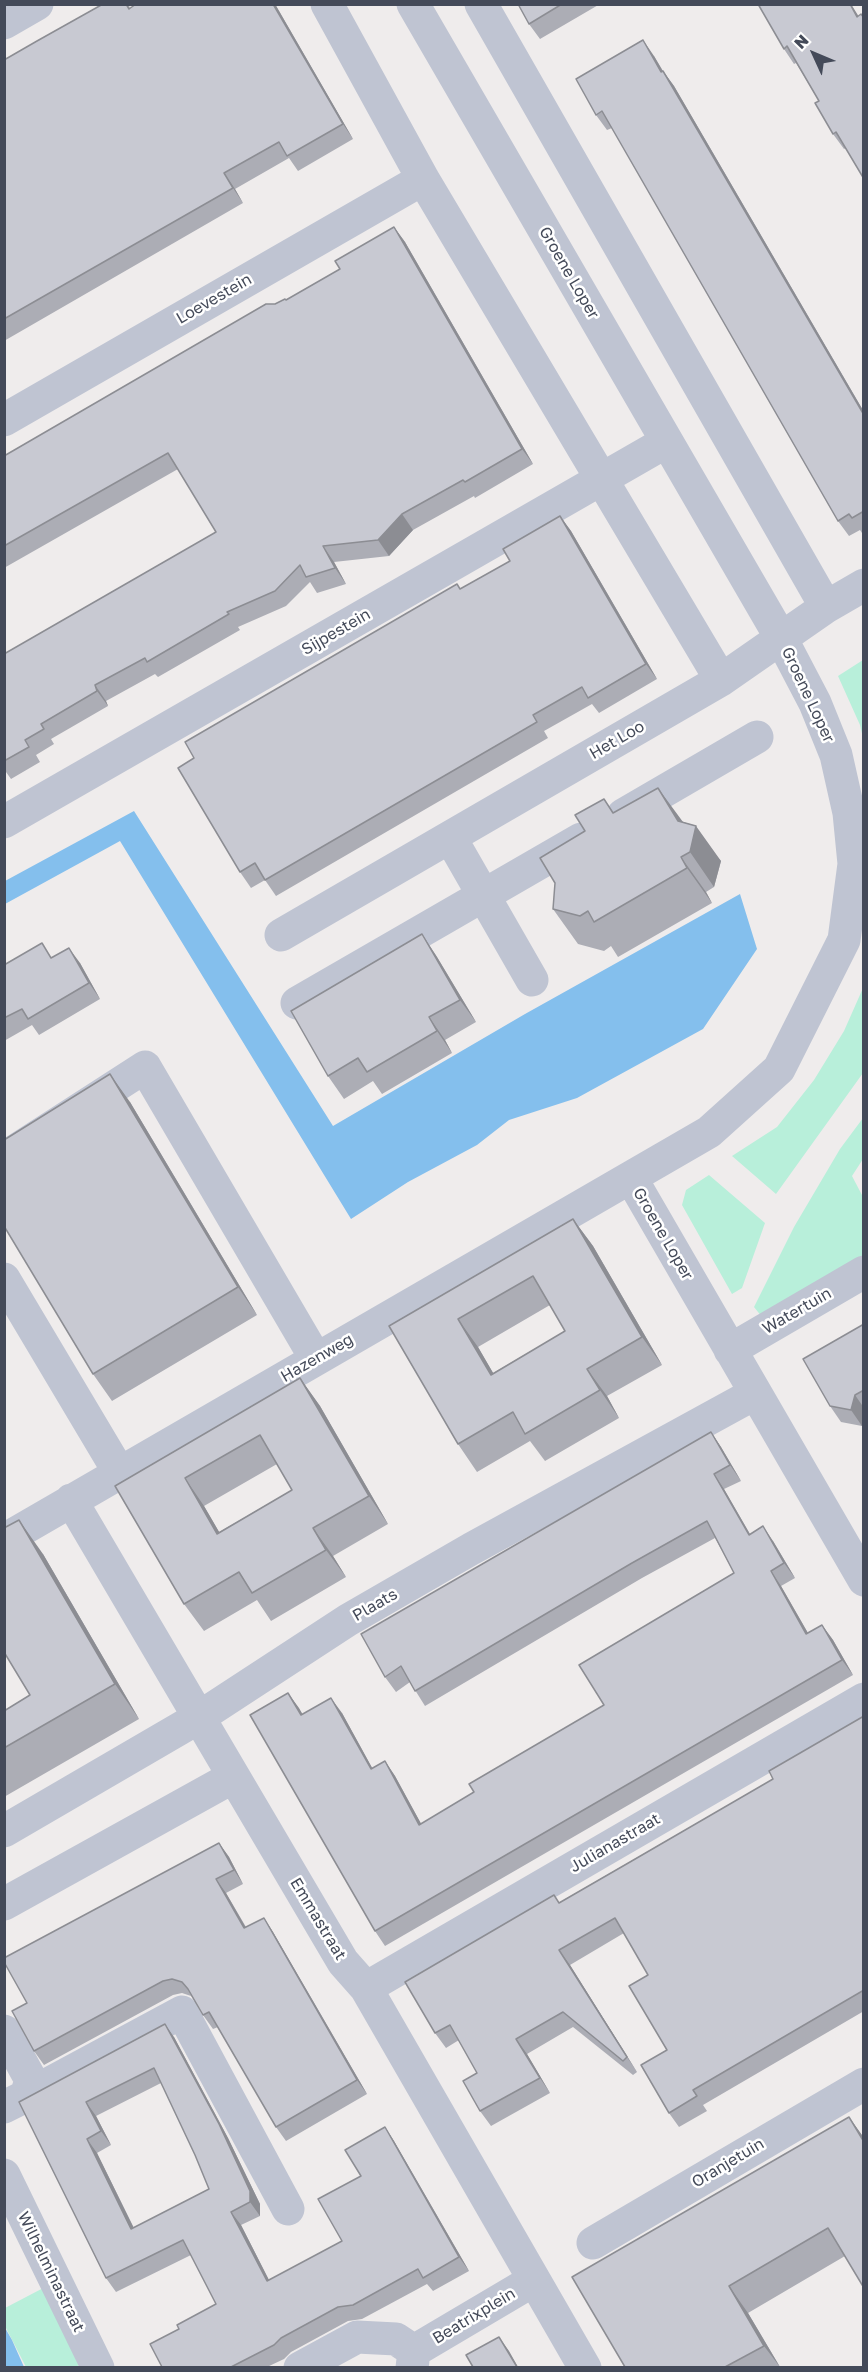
<!DOCTYPE html>
<html>
<head>
<meta charset="utf-8">
<style>
  body { margin:0 }
  #map { position:relative; width:868px; height:2372px; overflow:hidden; background:#efecec; font-family:"Golos Text",sans-serif }
  canvas { display:block }
  .frame { position:absolute; inset:0; border:6px solid #444a59; pointer-events:none }
  .north { position:absolute; left:784px; top:24px; width:60px; height:60px; -webkit-text-stroke:4px #fff; paint-order:stroke; rotate:314deg; font-size:16px; font-weight:700; line-height:24px; text-align:center; color:#444a59 }
  .north::after { content:''; display:block; margin:auto; width:21px; height:27px; background:#444a59; clip-path:polygon(50% 0,100% 100%,50% 72%,0 100%) }
</style>
</head>
<body>
<div id="map">
<canvas width="868" height="2372"></canvas>
<div class="frame"></div>
<div class="north">N</div>
</div>
<script>
const ctx = document.querySelector('canvas').getContext('2d');
ctx.lineJoin = 'round';
function fill(path, color) { ctx.fillStyle = color; ctx.fill(path, 'evenodd'); }
const poly = rows => new Path2D(rows.map(r => 'M' + r).join(''));
function trace(path, color, width, dash) { ctx.strokeStyle = color; ctx.lineWidth = width; ctx.lineCap = dash ? 'butt' : 'round'; ctx.setLineDash(dash || []); ctx.stroke(path); }
function drawText(font, color, halo, rows, align = 'center') {
  ctx.font = font + ' "Golos Text",sans-serif'; ctx.lineWidth = 5; ctx.setLineDash([]); ctx.textBaseline = 'middle'; ctx.strokeStyle = halo; ctx.fillStyle = color; for (const [text, x, y, turn = 0] of rows) {
    ctx.save(); ctx.translate(x, y); ctx.rotate((+turn || 0) * Math.PI / 180); ctx.textAlign = isNaN(turn) ? turn : align; if (halo) ctx.strokeText(text, 0, 0); ctx.fillText(text, 0, 0); ctx.restore();
  }
}
const green = poly([
  [863,660,863,738,860,725,838,676],
  [863,988,863,1073,776,1194,732,1156,777,1127,814,1080,844,1031],
  [863,1118,863,1159,852,1176,863,1197,863,1258,762,1317,754,1307,794,1227,840,1149],
  [709,1175,765,1223,742,1288,732,1294,682,1205,686,1190],
  [49,2285,88,2361,75,2367,26,2367,5,2326,5,2308]
]);
const water = poly([
  [134,811,333,1126,525,1014,740,894,757,949,703,1029,577,1098,509,1120,477,1145,408,1182,351,1219,120,841,5,904,5,881],
  [4,2326,12,2340,24,2367,5,2367]
]);
const minor = poly([
  [327,4,423,179,721,680],
  [481,4,826,607],
  [4,23,37,4],
  [4,420,423,179],
  [623,815,757,737],
  [4,822,666,442],
  [450,837,532,980],
  [281,935,721,680,826,607,864,585],
  [297,1003,581,839],
  [4,1158,145,1067,316,1359],
  [631,1178,864,1580],
  [4,1279,119,1472],
  [730,1350,864,1272],
  [71,1500,343,1962,366,1988,585,2368],
  [4,1540,709,1132,779,1069,844,940,854,864,849,813,836,755,815,703,781,638,413,4],
  [4,1831,198,1718,348,1620,471,1549,754,1394],
  [4,1904,233,1777],
  [366,1988,864,1699],
  [4,2031,31,2080,26,2096,4,2107],
  [26,2096,182,2012,288,2209],
  [4,2175,98,2368],
  [593,2243,864,2084],
  [414,2351,534,2280],
  [300,2368,357,2337,396,2339,414,2351,412,2368]
]);
const wall = poly([
  [103,4,128,4,130,8,136,4,275,4,353,139,298,171,289,158,235,189,243,203,4,341,4,60],
  [518,4,600,4,540,39,529,24],
  [758,4,858,16,846,148,844,149,833,134,819,101,796,63,794,64,784,49],
  [654,56,663,71,674,86,864,412,864,533,862,533,860,530,849,536,838,521,612,128,607,130,596,115],
  [394,227,405,242,533,464,475,498,474,496,413,530,389,556,334,562,346,584,317,593,310,582,286,606,238,627,240,630,158,677,155,674,106,701,108,706,51,739,54,744,36,755,40,762,11,779,6,772,4,773,4,654,216,532,178,469,4,568,4,456,275,304,286,300,340,269],
  [560,516,571,531,657,679,599,713,592,704,544,731,548,738,276,896,265,880,251,888,240,872,194,758,461,589,510,561],
  [604,799,614,813,682,822,721,861,714,887,706,892,712,903,618,957,611,946,604,951,578,944,553,909,585,831],
  [422,934,437,957,476,1022,445,1040,452,1053,382,1094,373,1081,344,1099,328,1076],
  [52,957,80,963,100,999,39,1035,32,1025,4,1041,4,965],
  [130,1102,257,1315,112,1401,93,1374],
  [573,1219,593,1246,662,1365,607,1396,619,1418,545,1461,530,1441,477,1472,458,1444,389,1326],
  [550,1305,565,1331,493,1373,478,1347],
  [864,1324,864,1420,862,1426,841,1422,830,1406],
  [300,1378,320,1406,388,1524,333,1556,346,1577,271,1621,257,1600,204,1631,184,1604,115,1486],
  [277,1464,292,1490,219,1532,204,1506],
  [711,1432,721,1447,741,1481,724,1489,750,1534,773,1541,795,1578,781,1586,808,1633,822,1625,833,1640,853,1675,385,1946,375,1931,288,1693,303,1715,342,1713,372,1768,385,1761,395,1776,421,1824,474,1792,604,1705,734,1573,715,1538,642,1578,425,1706,410,1682,396,1692,385,1677],
  [43,1554,139,1719,4,1797,4,1711,30,1695],
  [864,1716,864,2011,703,2105,707,2111,679,2127,669,2113,667,2050,648,1975,624,1933,570,1965,637,2072,633,2075,573,2027,527,2054,550,2093,491,2126,480,2111,477,2073,459,2040,446,2048,435,2033,560,1902,773,1779],
  [219,1843,229,1857,243,1884,226,1893,246,1927,264,1918,273,1932,367,2094,286,2141,276,2127,218,2027,213,2029,203,2015,191,1996,182,1993,173,1995,44,2065,34,2051],
  [174,2037,228,2138,260,2204,260,2216,241,2225,269,2280,342,2241,361,2176,385,2127,394,2141,469,2271,433,2291,427,2284,362,2319,348,2321,291,2352,284,2359,267,2367,162,2367,179,2329,216,2304,191,2255,116,2292,106,2278,19,2102],
  [161,2083,195,2155,209,2189,134,2228,97,2153,111,2145,96,2116],
  [849,2117,864,2138,864,2288,845,2256,748,2313,780,2367,625,2367]
]);
const shadedWall = poly([
  [273,4,275,4,353,139,343,124],
  [850,4,851,4,864,25,857,17],
  [643,40,654,56,672,87,661,72],
  [663,71,674,86,864,412,864,415],
  [224,173,235,189,243,203,233,188],
  [394,227,405,242,533,464,522,449],
  [402,514,413,530,389,556,378,540],
  [560,516,571,531,657,679,646,664],
  [323,546,334,562,346,584,335,568],
  [95,685,106,701,108,706,97,691],
  [658,788,683,822,696,826,721,861,714,887,690,852,678,821],
  [681,857,706,892,712,903,687,868],
  [422,934,437,957,476,1022,460,1000],
  [69,948,80,963,100,999,89,983],
  [429,1017,445,1040,452,1053,437,1031],
  [110,1074,130,1102,257,1315,238,1287],
  [573,1219,593,1246,662,1365,642,1337],
  [458,1319,478,1347,510,1402,491,1375],
  [587,1369,607,1396,619,1418,600,1390],
  [300,1378,320,1406,388,1524,369,1496],
  [855,1395,864,1408,864,1420,862,1426,851,1410],
  [711,1432,721,1447,741,1481,730,1465],
  [714,1474,724,1489,759,1550,749,1535],
  [185,1478,204,1506,236,1561,217,1534],
  [19,1520,43,1554,139,1719,115,1684],
  [763,1526,773,1541,795,1578,784,1563],
  [313,1528,333,1556,346,1577,326,1550],
  [771,1571,781,1586,817,1649,806,1634],
  [822,1625,833,1640,853,1675,842,1660],
  [288,1693,299,1708,312,1731,301,1715],
  [331,1698,342,1713,381,1784,371,1769],
  [385,1761,395,1776,430,1840,419,1825],
  [219,1843,229,1857,243,1884,234,1870],
  [216,1879,226,1893,254,1942,244,1928],
  [264,1918,273,1932,367,2094,357,2080],
  [559,1950,570,1965,637,2072,627,2057],
  [165,2024,174,2037,228,2138,260,2204,260,2216,250,2202],
  [516,2039,527,2054,550,2093,540,2078],
  [86,2102,96,2116,111,2145,101,2131],
  [849,2117,864,2138,864,2142],
  [385,2127,394,2141,469,2271,459,2257],
  [87,2139,97,2153,141,2243,131,2229],
  [231,2212,241,2225,276,2294,267,2281],
  [729,2286,748,2313,780,2367,764,2346],
  [499,2337,509,2351,518,2367,517,2367]
]);
const building = poly([
  [103,4,126,4,129,9,136,4,273,4,343,124,287,156,279,142,224,173,233,188,4,319,4,60,37,41,103,4],
  [518,4,562,4,529,24,518,4],
  [758,4,850,4,857,17,861,14,864,18,864,179,836,132,833,134,815,103,819,101,787,46,784,49,758,4],
  [643,40,661,72,663,71,864,415,864,511,852,518,849,514,838,521,602,111,596,115,576,79,643,40],
  [394,227,522,449,465,482,463,480,402,514,378,540,323,546,335,568,306,577,300,565,275,591,227,612,229,614,147,662,145,658,95,685,97,691,41,724,44,729,25,740,29,747,4,761,4,654,216,532,168,453,4,546,4,456,266,304,275,304,285,299,286,300,340,269,335,261,394,227],
  [560,516,646,664,588,698,582,687,533,715,537,722,265,880,255,863,240,872,178,768,194,758,185,742,457,584,460,589,510,561,503,549,560,516],
  [658,788,678,821,696,826,690,852,681,857,687,868,594,922,588,911,580,916,553,909,555,883,540,858,585,831,575,815,604,799,613,813,658,788],
  [422,934,460,1000,429,1017,437,1031,367,1072,358,1058,328,1076,291,1011,422,934],
  [42,943,51,958,69,948,89,983,28,1019,22,1009,4,1018,4,965,42,943],
  [110,1074,238,1287,93,1374,4,1226,4,1140,110,1074],
  [573,1219,642,1337,587,1369,600,1390,525,1434,513,1412,458,1444,389,1326,573,1219],
  [533,1276,565,1331,491,1375,458,1319,533,1276],
  [864,1324,864,1390,855,1395,851,1410,830,1406,803,1359,864,1324],
  [300,1378,369,1496,313,1528,326,1550,252,1593,239,1572,184,1604,115,1486,300,1378],
  [260,1435,292,1490,217,1534,185,1478,260,1435],
  [711,1432,730,1465,714,1474,749,1535,763,1526,784,1563,771,1571,806,1634,822,1625,842,1660,375,1931,250,1715,288,1693,301,1715,331,1698,371,1769,385,1761,419,1825,474,1792,469,1784,604,1705,579,1665,734,1573,707,1521,632,1563,415,1691,401,1666,385,1677,361,1634,711,1432],
  [19,1520,115,1684,4,1748,4,1711,30,1695,4,1652,4,1528,19,1520],
  [864,1716,864,1990,693,2090,697,2096,669,2113,641,2065,667,2050,629,1986,648,1975,615,1918,559,1950,627,2057,623,2061,563,2012,516,2039,540,2078,480,2111,463,2081,477,2073,450,2025,435,2033,405,1982,554,1895,559,1903,630,1862,773,1779,769,1771,864,1716],
  [219,1843,234,1870,216,1879,244,1928,264,1918,357,2080,276,2127,209,2012,203,2015,188,1989,182,1982,172,1979,163,1981,34,2051,12,2011,27,2003,4,1962,4,1958,219,1843],
  [165,2024,219,2124,250,2191,250,2202,231,2212,267,2281,342,2241,318,2199,361,2176,345,2150,385,2127,459,2257,423,2278,418,2269,353,2305,338,2307,281,2338,274,2345,231,2367,162,2367,150,2344,179,2329,177,2325,216,2304,183,2240,106,2278,19,2102,165,2024],
  [154,2068,195,2155,209,2189,131,2229,87,2139,101,2131,86,2102,154,2068],
  [849,2117,864,2142,864,2288,828,2228,729,2286,764,2346,725,2367,625,2367,572,2277,849,2117],
  [499,2337,517,2367,473,2367,466,2355,499,2337]
]);
const streetNames = [
  ["Groene Loper",569,273,60],
  ["Loevestein",214,299,-30],
  ["Sijpestein",336,632,-30],
  ["Groene Loper",808,695,65],
  ["Het Loo",617,740,-30],
  ["Groene Loper",663,1234,60],
  ["Watertuin",797,1311,-30],
  ["Hazenweg",317,1358,-30],
  ["Plaats",375,1605,-30],
  ["Julianastraat",615,1843,-30],
  ["Emmastraat",318,1919,59],
  ["Oranjetuin",728,2163,-31],
  ["Wilhelminastraat",51,2272,64],
  ["Beatrixplein",474,2316,-31]
];
fill(green, '#b8efda');
fill(water, '#84bfed');
trace(minor, '#bfc4d2', 33);
fill(wall, '#acadb5');
fill(shadedWall, '#8c8d93');
fill(building, '#c8c9d2');
trace(building, '#8c8d93', 1.5);
drawText('16px', '#444a59', '#fff', streetNames);
</script>
</body>
</html>
